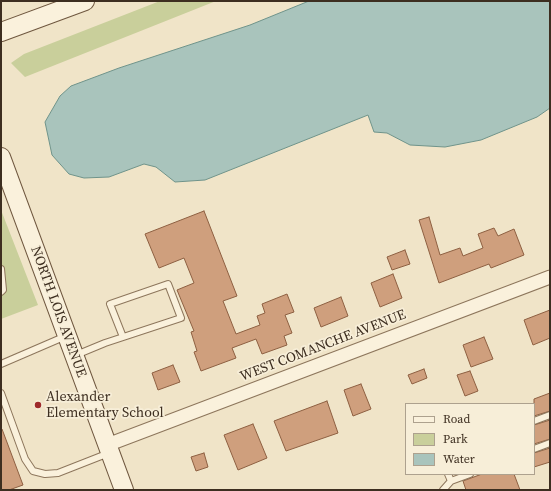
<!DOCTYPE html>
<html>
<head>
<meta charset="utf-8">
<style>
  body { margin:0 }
  #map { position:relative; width:551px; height:491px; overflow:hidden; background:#f0e4c8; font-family:"Source Serif 4",serif }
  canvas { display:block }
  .frame { position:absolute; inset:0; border:2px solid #3d2e20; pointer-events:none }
  .legend { position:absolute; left:405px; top:403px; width:130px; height:72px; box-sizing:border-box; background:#f7eed8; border:1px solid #ada18e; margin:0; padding:5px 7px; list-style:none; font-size:12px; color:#3d2e20 }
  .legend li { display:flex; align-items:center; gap:8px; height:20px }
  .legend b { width:20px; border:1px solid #ada18e }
</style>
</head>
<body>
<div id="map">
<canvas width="551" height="491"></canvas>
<div class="frame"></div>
<ul class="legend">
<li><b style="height:5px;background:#faf1dc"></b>Road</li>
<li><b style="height:11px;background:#c9cf9b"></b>Park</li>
<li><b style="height:11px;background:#a9c4bc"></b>Water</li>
</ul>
</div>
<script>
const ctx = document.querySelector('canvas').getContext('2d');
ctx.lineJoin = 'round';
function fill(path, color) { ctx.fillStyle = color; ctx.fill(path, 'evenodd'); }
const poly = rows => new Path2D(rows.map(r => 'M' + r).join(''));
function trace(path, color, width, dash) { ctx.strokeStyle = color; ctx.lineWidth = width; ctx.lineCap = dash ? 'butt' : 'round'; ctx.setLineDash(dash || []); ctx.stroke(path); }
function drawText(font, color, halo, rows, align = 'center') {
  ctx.font = font + ' "Source Serif 4",serif'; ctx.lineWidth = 3.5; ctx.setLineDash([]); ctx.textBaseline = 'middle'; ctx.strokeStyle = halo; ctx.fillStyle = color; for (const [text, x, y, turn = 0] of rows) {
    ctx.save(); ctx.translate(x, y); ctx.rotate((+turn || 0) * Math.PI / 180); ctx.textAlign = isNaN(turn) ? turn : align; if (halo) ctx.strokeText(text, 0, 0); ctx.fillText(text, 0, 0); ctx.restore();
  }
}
const green = poly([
  [160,1,216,1,25,77,11,63,24,54],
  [1,210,38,305,1,319]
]);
const water = poly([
  [309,1,550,1,550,108,537,117,481,140,445,147,410,145,387,133,374,132,368,115,205,180,175,182,156,167,144,164,109,177,84,178,69,174,52,155,45,122,60,96,71,86,119,68,250,25,309,1]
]);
const building = poly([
  [204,211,237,296,223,301,236,334,260,325,257,316,265,313,262,304,287,294,294,312,285,315,292,333,284,336,287,345,262,354,256,339,232,348,236,358,201,371,194,352,197,351,191,332,194,331,177,290,194,283,184,258,159,268,145,234,204,211],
  [429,217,440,255,460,248,463,256,483,248,478,234,494,228,498,236,514,229,524,255,491,268,489,264,439,283,419,220,429,217],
  [405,250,410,264,392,270,387,257,405,250],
  [393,274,402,298,380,307,371,283,393,274],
  [341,297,348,316,321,327,314,308,341,297],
  [550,310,550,338,533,345,524,320,550,310],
  [484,337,493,359,471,367,463,345,484,337],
  [173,365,180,382,158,390,152,373,173,365],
  [424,369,427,378,412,384,408,375,424,369],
  [470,371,478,391,465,396,457,375,470,371],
  [361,384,371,409,353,416,344,390,361,384],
  [550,393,550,411,534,416,534,399,550,393],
  [327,401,338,433,286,451,274,421,327,401],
  [550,420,550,439,534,444,534,425,550,420],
  [253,424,267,458,238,470,224,435,253,424],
  [1,429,2,429,23,485,9,490,1,490,1,429],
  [550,448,550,462,534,467,534,453,550,448],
  [204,453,208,467,196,471,191,457,204,453],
  [482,474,514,474,520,490,466,490,463,481,482,474]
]);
const lane = poly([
  [1,269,3,290,1,292],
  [76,355,105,343,181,318,168,284,110,304,123,337],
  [1,364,66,336],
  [1,393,25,459,33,471,45,474,58,473,109,453],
  [534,421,550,415],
  [534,449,550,443],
  [448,474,451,481],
  [443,490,451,481,470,474]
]);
const street = poly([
  [107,445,550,277]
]);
const secondary = poly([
  [1,32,85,1],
  [1,157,124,490]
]);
const markers = [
  [38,405,4,"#9e2a2b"]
];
const streetNames = [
  ["NORTH LOIS AVENUE",58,312,70],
  ["WEST COMANCHE AVENUE",323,346,-21]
];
const poiNames = [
  ["Alexander",46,397],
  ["Elementary School",46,413]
];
fill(green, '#c9cf9b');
fill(water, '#a9c4bc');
trace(water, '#6f938a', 1);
fill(building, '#cf9f7d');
trace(building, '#8d5f41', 1);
trace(lane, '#8d765c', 8);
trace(street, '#8d765c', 15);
trace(secondary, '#6f573f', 20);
trace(lane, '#faf1dc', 6);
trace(street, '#faf1dc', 13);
trace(secondary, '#faf1dc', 18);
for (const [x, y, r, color] of markers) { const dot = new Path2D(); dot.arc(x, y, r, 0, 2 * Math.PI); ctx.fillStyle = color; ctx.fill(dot); trace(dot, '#f7eed8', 1.5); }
drawText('14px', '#3d2e20', '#f7eed8', streetNames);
drawText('14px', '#3d2e20', '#f7eed8', poiNames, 'left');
</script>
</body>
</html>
